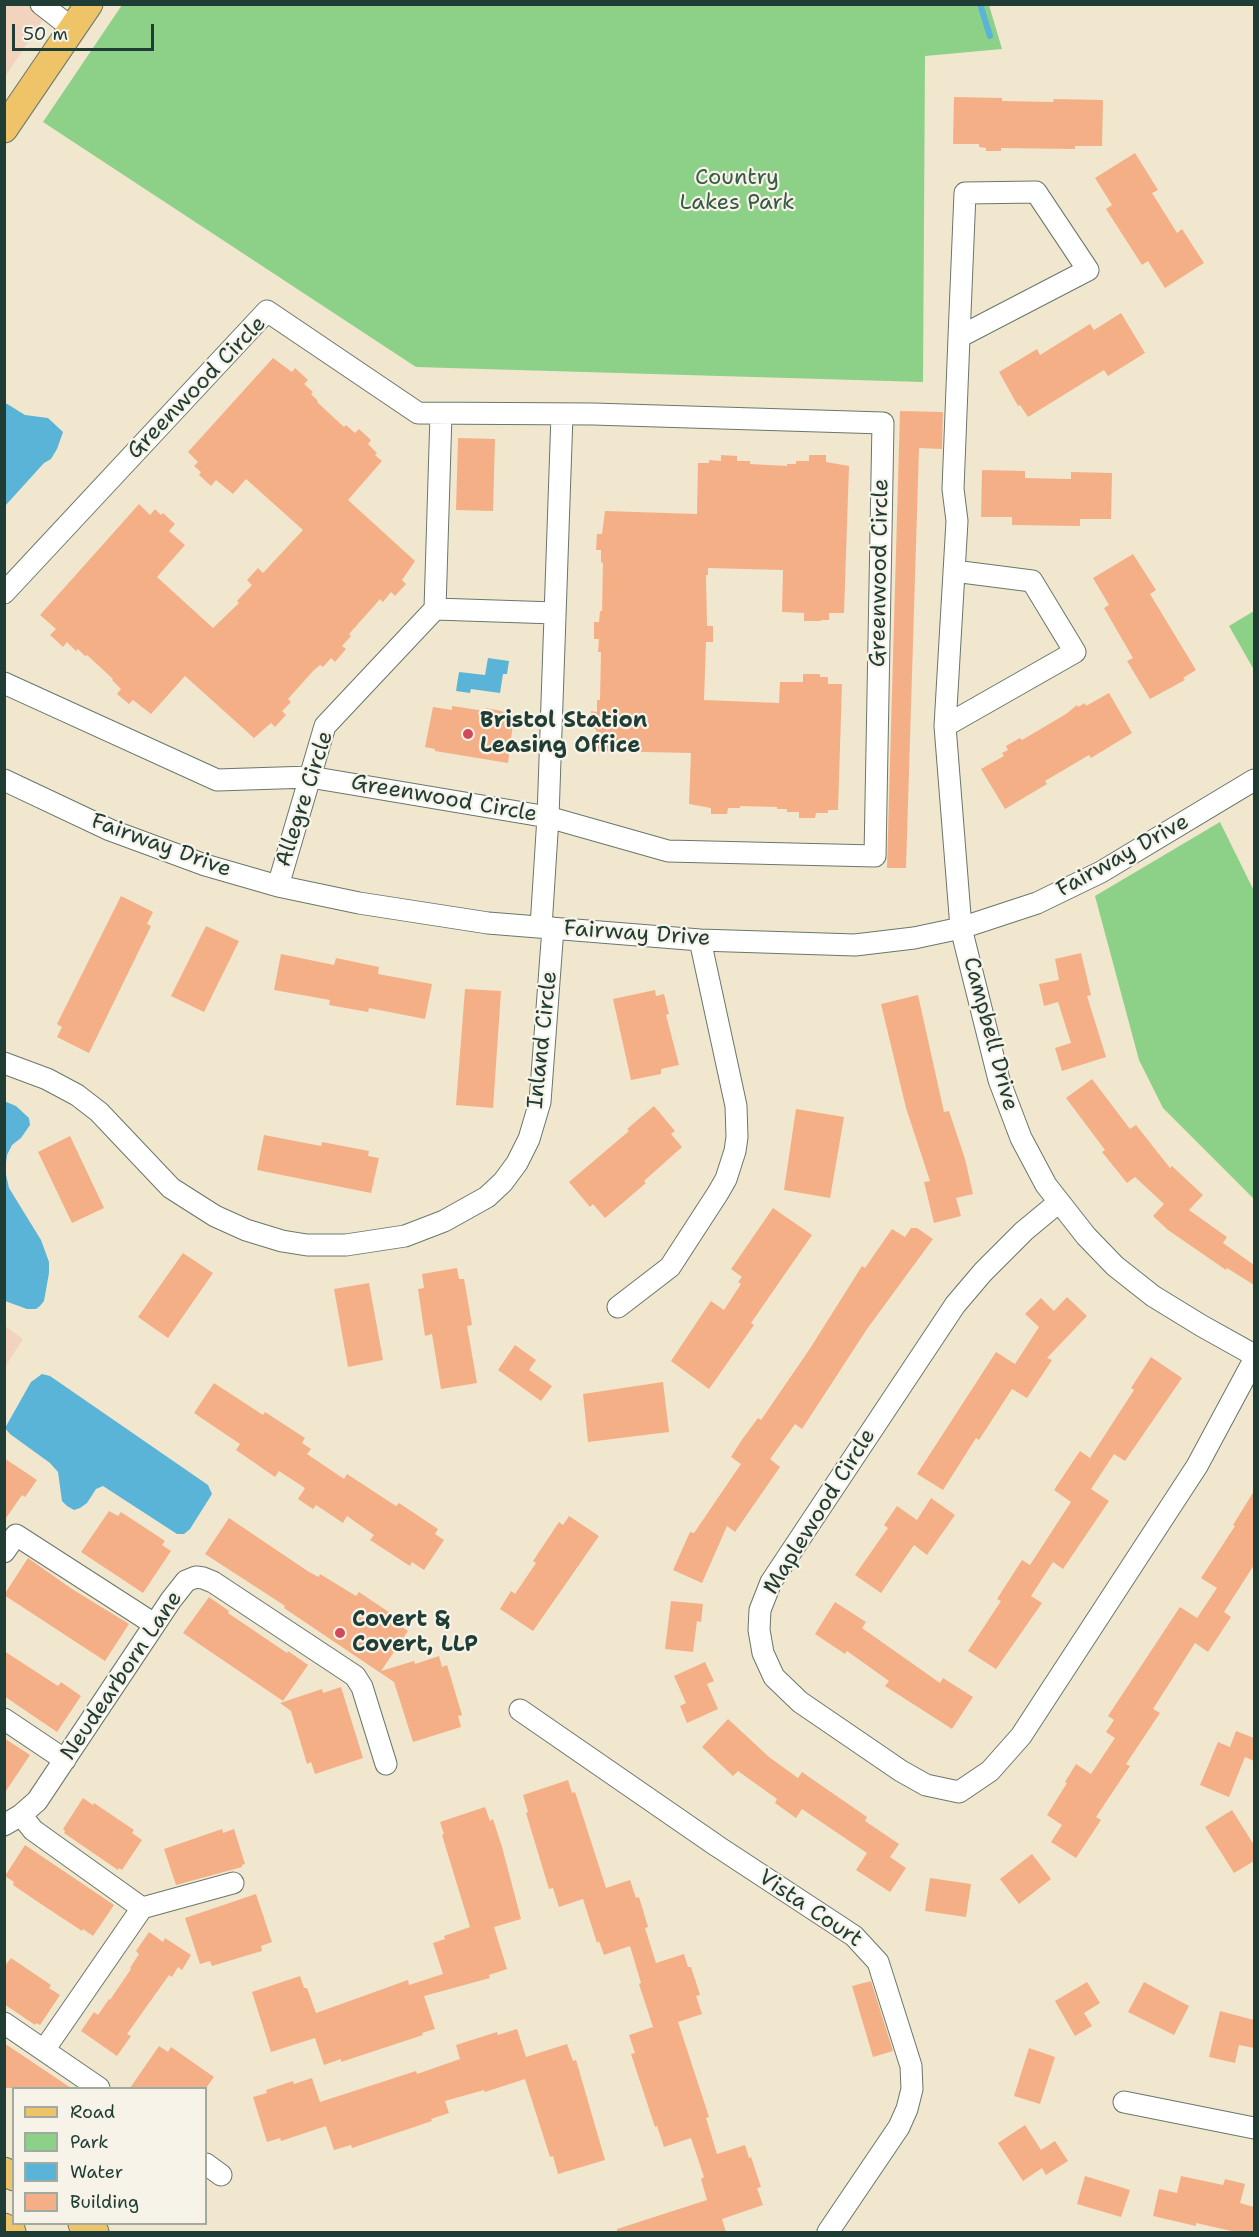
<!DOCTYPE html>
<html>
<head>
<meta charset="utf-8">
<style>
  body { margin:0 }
  #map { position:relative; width:1259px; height:2237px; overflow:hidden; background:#f0e7ce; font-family:"Shantell Sans",sans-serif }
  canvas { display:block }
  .frame { position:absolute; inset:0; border:6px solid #1f3d34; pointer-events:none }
  .legend { position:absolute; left:12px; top:2087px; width:195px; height:138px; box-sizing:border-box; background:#f7f3e8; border:2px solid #a1aaa0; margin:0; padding:8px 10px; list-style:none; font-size:18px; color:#1f3d34 }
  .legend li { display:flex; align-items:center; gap:12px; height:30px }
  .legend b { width:30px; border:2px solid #a1aaa0 }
  .scale { position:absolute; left:12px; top:24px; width:142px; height:27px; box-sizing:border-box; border:3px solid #1f3d34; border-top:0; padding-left:8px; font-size:18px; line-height:21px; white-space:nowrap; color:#1f3d34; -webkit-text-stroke:4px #f7f3e8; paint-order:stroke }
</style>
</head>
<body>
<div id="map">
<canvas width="1259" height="2237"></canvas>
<div class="frame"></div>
<ul class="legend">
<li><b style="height:8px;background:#efc469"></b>Road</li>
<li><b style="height:16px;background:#8dd088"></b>Park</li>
<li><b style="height:16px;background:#5ab4d8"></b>Water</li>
<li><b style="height:16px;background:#f5af87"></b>Building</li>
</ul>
<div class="scale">50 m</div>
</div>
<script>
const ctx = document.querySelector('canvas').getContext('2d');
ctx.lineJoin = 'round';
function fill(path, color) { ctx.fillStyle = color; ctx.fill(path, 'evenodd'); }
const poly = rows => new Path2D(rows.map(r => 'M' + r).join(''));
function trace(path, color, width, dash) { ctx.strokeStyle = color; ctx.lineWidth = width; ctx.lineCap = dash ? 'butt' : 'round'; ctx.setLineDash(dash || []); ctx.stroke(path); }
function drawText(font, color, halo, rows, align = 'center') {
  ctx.font = font + ' "Shantell Sans",sans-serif'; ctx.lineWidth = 4.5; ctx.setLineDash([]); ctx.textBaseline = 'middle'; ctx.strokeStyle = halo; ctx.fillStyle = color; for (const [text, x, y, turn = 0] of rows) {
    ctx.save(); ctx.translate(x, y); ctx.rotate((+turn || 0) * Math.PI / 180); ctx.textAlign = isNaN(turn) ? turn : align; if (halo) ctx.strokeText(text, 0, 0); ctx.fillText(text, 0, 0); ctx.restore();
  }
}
const built = poly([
  [5,5,36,5,47,13,5,77],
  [5,1326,23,1339,5,1367]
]);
const green = poly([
  [122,5,989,5,1002,49,925,56,923,382,416,367,43,122],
  [1254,611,1254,670,1229,626],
  [1220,822,1254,891,1254,1199,1163,1108,1139,1060,1095,896]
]);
const water = poly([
  [4,402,25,415,48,418,63,432,57,449,51,459,44,463,5,506],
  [488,658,509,661,507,674,503,674,500,693,471,689,470,693,456,691,459,672,485,675],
  [4,1101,16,1106,29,1118,30,1125,21,1138,12,1145,7,1155,5,1170,9,1188,41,1240,49,1262,49,1273,44,1301,40,1306,36,1309,27,1309,5,1301],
  [42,1374,50,1376,208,1485,212,1494,190,1529,184,1534,177,1534,103,1486,96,1489,87,1503,80,1508,74,1510,67,1506,62,1501,58,1472,50,1463,10,1434,5,1428,31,1382]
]);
const stream = poly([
  [980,4,990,36]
]);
const building = poly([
  [954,97,1002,98,1002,101,1053,102,1054,99,1103,100,1102,146,1075,146,1075,149,1001,148,1001,151,986,151,986,148,979,147,979,144,953,144],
  [1135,153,1158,190,1152,193,1177,233,1182,229,1204,263,1165,288,1148,261,1142,265,1106,209,1112,205,1095,178],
  [1121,313,1145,353,1108,376,1104,370,1028,417,1020,405,1018,406,999,372,1037,349,1040,355,1090,324,1094,330],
  [273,358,292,372,295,368,308,380,304,384,313,392,311,394,318,401,317,402,344,427,346,425,355,433,359,429,371,440,368,444,377,453,375,455,382,461,348,500,415,561,402,580,406,584,395,596,391,592,383,602,380,599,374,606,349,634,351,636,342,646,346,649,335,662,331,658,323,667,320,665,313,671,288,699,291,702,282,711,286,715,275,727,271,723,254,738,185,676,151,714,133,700,129,704,117,694,121,689,112,680,113,679,87,655,85,656,78,649,76,651,67,642,63,647,50,635,56,629,40,615,139,504,150,515,155,509,161,515,163,513,175,524,169,531,185,545,157,577,213,628,239,603,237,601,252,585,247,580,258,568,263,573,303,530,246,479,233,494,216,480,211,486,199,475,201,472,194,466,198,462,188,452],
  [900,411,943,412,942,449,919,448,906,868,887,868],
  [458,438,495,439,493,511,456,510],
  [721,455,737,456,737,461,750,461,750,464,787,466,787,464,796,464,796,461,809,461,809,455,826,455,826,462,849,466,844,613,829,613,829,620,821,620,821,621,804,621,804,613,782,612,783,570,708,568,708,575,706,575,707,626,713,626,713,642,706,642,704,700,779,703,780,682,803,682,803,674,820,674,820,677,828,677,828,684,842,684,838,810,828,810,828,813,816,813,815,818,799,818,799,812,787,812,787,809,777,809,777,807,740,806,740,808,728,808,727,814,711,814,711,808,689,804,691,753,598,751,596,729,590,728,591,711,597,712,597,700,600,700,601,652,598,652,599,639,594,639,594,622,599,622,600,611,602,611,603,563,601,562,601,550,596,550,597,534,602,534,605,511,697,514,698,463,709,463,709,460,721,461],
  [982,470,1025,471,1025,478,1071,479,1071,472,1112,473,1111,519,1080,519,1080,526,1012,525,1012,517,981,517],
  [1133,554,1156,590,1150,594,1196,670,1183,678,1185,680,1150,699,1127,661,1133,658,1104,608,1109,605,1093,578],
  [1109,693,1132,733,1091,758,1089,755,1045,781,1047,784,1005,809,981,769,1004,756,1002,753,1008,750,1006,746,1020,738,1022,740,1066,714,1077,705,1078,707,1085,703,1086,706],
  [452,706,485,711,486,708,497,710,514,715,508,763,435,751,435,749,425,747,433,707,452,710],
  [121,896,153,912,147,924,151,926,89,1053,57,1037,62,1027,57,1024],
  [206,926,239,941,204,1012,171,996],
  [1081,953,1091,995,1087,996,1106,1057,1062,1071,1055,1048,1071,1043,1058,1002,1044,1006,1039,984,1059,980,1055,959],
  [281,954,334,965,336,958,379,967,378,974,432,984,425,1019,369,1008,368,1012,329,1005,330,1000,274,990],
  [465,989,501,991,493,1108,456,1105],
  [655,990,656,996,664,994,669,1014,666,1015,679,1065,661,1069,661,1074,631,1080,613,999],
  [918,995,944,1112,949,1111,965,1159,973,1194,956,1198,961,1216,934,1223,924,1182,930,1181,906,1108,881,1004],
  [1092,1079,1130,1129,1136,1125,1170,1168,1172,1166,1203,1195,1189,1210,1227,1237,1223,1243,1254,1265,1254,1285,1227,1268,1226,1270,1168,1230,1153,1216,1164,1204,1135,1177,1127,1183,1102,1152,1105,1150,1066,1098],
  [654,1106,675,1131,671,1134,682,1147,644,1181,646,1183,605,1218,593,1204,590,1207,569,1182,629,1131,627,1129],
  [796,1109,844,1117,830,1198,784,1190],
  [264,1135,321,1146,322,1142,369,1151,368,1156,379,1158,371,1193,257,1170],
  [70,1136,104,1208,72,1223,38,1152],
  [773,1208,812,1235,751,1323,754,1325,709,1389,671,1361,711,1301,724,1310,741,1284,738,1282,742,1277,731,1269],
  [911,1228,917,1228,933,1239,867,1329,802,1429,795,1424,770,1459,780,1467,735,1532,727,1526,702,1583,673,1570,690,1532,694,1533,741,1464,731,1457,741,1441,758,1418,761,1420,809,1350,862,1266,865,1268,892,1229,905,1237],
  [183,1253,213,1273,168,1338,138,1317],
  [457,1268,459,1279,464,1279,472,1325,467,1326,477,1383,441,1389,432,1334,425,1336,418,1289,424,1288,422,1274],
  [369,1283,383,1360,348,1367,334,1289],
  [1067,1297,1087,1316,1047,1358,1052,1360,1027,1398,1012,1389,979,1440,976,1438,943,1490,917,1474,996,1352,1015,1364,1039,1327,1025,1314,1041,1298,1054,1311],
  [515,1345,536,1360,529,1370,552,1386,541,1401,498,1370],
  [1151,1357,1182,1378,1125,1461,1114,1454,1091,1489,1109,1501,1063,1569,1053,1562,1031,1596,1042,1603,996,1669,968,1651,1001,1601,997,1599,1022,1560,1030,1565,1071,1502,1054,1490,1080,1451,1090,1458,1134,1390,1131,1388],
  [663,1382,669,1432,588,1442,583,1394],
  [214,1383,263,1415,265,1412,305,1438,302,1443,311,1449,307,1454,344,1479,347,1474,396,1506,399,1503,438,1529,435,1534,444,1540,424,1570,412,1562,410,1566,370,1540,374,1535,347,1516,343,1523,316,1505,313,1509,298,1499,305,1488,279,1471,275,1477,236,1450,240,1444,194,1413],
  [4,1458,37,1480,25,1497,22,1495,4,1521],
  [1254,1491,1254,1565,1224,1612,1231,1617,1208,1652,1195,1643,1153,1709,1160,1713,1126,1764,1130,1766,1096,1817,1101,1820,1076,1858,1051,1842,1062,1825,1047,1815,1067,1783,1065,1782,1076,1764,1091,1774,1115,1738,1106,1732,1114,1720,1108,1716,1180,1607,1197,1618,1217,1588,1201,1578,1235,1526,1233,1525],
  [931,1498,955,1515,927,1555,914,1545,881,1593,855,1575,888,1528,884,1525,897,1506,917,1520],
  [109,1511,118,1516,121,1512,150,1531,165,1541,162,1545,171,1551,143,1593,81,1552],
  [569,1516,599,1536,533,1631,500,1609,511,1591,515,1594,536,1563,533,1561,559,1522,563,1525],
  [229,1518,309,1572,319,1577,320,1574,356,1596,359,1592,402,1621,399,1625,408,1631,381,1671,414,1661,415,1664,439,1656,442,1667,447,1665,462,1715,458,1716,461,1727,413,1742,394,1682,284,1608,285,1606,276,1600,205,1554],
  [28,1558,72,1589,129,1624,105,1661,4,1595],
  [209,1597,229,1611,228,1613,287,1653,288,1651,308,1665,283,1701,183,1633],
  [671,1601,703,1604,701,1622,697,1621,693,1652,665,1649],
  [835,1602,866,1622,862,1628,940,1683,943,1678,973,1697,952,1729,885,1686,889,1681,847,1651,845,1654,815,1634],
  [4,1651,58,1686,61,1682,81,1696,57,1732,4,1696],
  [705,1662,714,1681,707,1684,718,1709,687,1723,680,1706,686,1703,674,1676],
  [341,1687,363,1758,315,1774,311,1762,307,1764,291,1711,280,1703,322,1689,323,1693],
  [728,1719,769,1757,798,1778,802,1772,867,1817,865,1821,899,1844,890,1857,906,1868,890,1892,856,1870,867,1853,802,1809,796,1818,775,1803,777,1799,738,1771,733,1776,702,1747],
  [1236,1731,1254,1738,1254,1761,1245,1757,1229,1797,1200,1785,1218,1742,1230,1747],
  [4,1738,30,1755,4,1794],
  [568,1780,572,1793,575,1792,606,1888,630,1880,636,1898,639,1897,648,1927,645,1928,656,1963,684,1954,688,1967,691,1967,700,1995,696,1996,702,2014,678,2022,709,2117,706,2118,717,2154,745,2145,749,2158,751,2157,761,2187,757,2188,763,2205,722,2219,726,2232,617,2232,617,2229,707,2200,701,2179,704,2177,691,2138,664,2147,657,2126,655,2127,631,2054,635,2053,629,2035,653,2027,639,1984,641,1983,630,1946,604,1955,599,1941,597,1943,583,1899,559,1907,553,1888,549,1889,526,1813,528,1812,523,1795],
  [83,1798,93,1805,94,1803,134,1830,132,1833,142,1840,122,1870,119,1868,118,1870,64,1833,65,1831,63,1829],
  [485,1807,490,1821,493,1819,502,1847,521,1919,494,1927,507,1969,489,1975,490,1978,424,1996,435,2029,422,2033,423,2035,341,2062,341,2059,324,2065,315,2038,271,2052,252,1992,300,1976,304,1988,307,1988,316,2013,408,1980,409,1985,443,1974,433,1943,445,1939,444,1936,470,1927,442,1835,444,1834,440,1822],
  [1232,1810,1254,1845,1254,1861,1234,1873,1205,1827],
  [222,1829,223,1833,234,1829,245,1864,242,1865,242,1867,176,1885,164,1849],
  [25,1845,114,1905,93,1936,83,1929,82,1931,41,1904,13,1885,14,1882,5,1876],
  [1032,1854,1051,1879,1019,1904,1000,1879],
  [930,1878,971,1884,966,1917,925,1911],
  [256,1894,272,1942,261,1946,262,1951,245,1956,212,1966,210,1961,200,1964,185,1918],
  [149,1932,163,1942,165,1938,191,1955,182,1970,178,1967,172,1977,169,1975,127,2034,131,2036,117,2056,81,2031,94,2012,98,2015,109,1999,110,2000,131,1969,130,1968,139,1954,136,1951],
  [11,1958,51,1985,49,1988,60,1995,40,2025,36,2023,35,2025,4,2004,4,1967],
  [871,1981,893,2051,873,2057,852,1986],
  [1087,1982,1100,2003,1084,2013,1092,2026,1075,2036,1055,2001],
  [1144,1982,1189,2006,1174,2035,1128,2012],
  [1220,2011,1254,2020,1254,2048,1239,2045,1235,2063,1209,2057],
  [517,2029,526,2057,567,2044,573,2061,576,2060,605,2160,558,2174,553,2156,550,2157,525,2079,485,2092,484,2090,445,2101,449,2113,431,2119,432,2121,352,2148,351,2145,334,2150,326,2126,281,2141,280,2138,267,2142,253,2097,267,2093,266,2090,293,2081,294,2084,312,2078,320,2102,416,2071,417,2074,460,2059,456,2045,497,2032,498,2035],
  [4,2043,71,2088,4,2088],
  [159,2046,168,2052,171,2047,214,2077,206,2088,130,2088],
  [1029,2048,1055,2057,1040,2104,1014,2096],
  [1025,2125,1041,2150,1055,2141,1068,2161,1046,2175,1042,2168,1023,2181,998,2143],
  [1085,2176,1130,2190,1121,2217,1077,2204],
  [1181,2176,1223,2185,1225,2179,1245,2184,1240,2203,1254,2207,1254,2232,1236,2232,1196,2223,1196,2226,1153,2216,1159,2189,1177,2193]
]);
const minor = poly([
  [41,4,73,29],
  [959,337,1088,270,1036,192,965,193,959,337,953,489,957,521,945,726,961,928,999,1080,1021,1138,1046,1185,1086,1236,1115,1266,1153,1296,1202,1326,1254,1355],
  [4,593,267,311,418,413,593,414,883,423,875,856,668,851,548,817,310,777,217,780,4,683],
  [435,609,555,613],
  [945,726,1075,652,1032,581,954,571],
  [4,780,110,830,205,865,278,886,359,903,488,923,700,940,855,945,914,938,961,928,1037,903,1101,872,1254,780],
  [278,886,325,726,435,609,441,414],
  [541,927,548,817,562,415],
  [4,1063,47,1079,77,1095,99,1112,171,1188,215,1216,246,1230,282,1241,307,1245,346,1245,405,1236,444,1221,487,1197,503,1182,517,1163,529,1139,540,1102,553,928],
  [1059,1202,1024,1231,983,1272,955,1305,771,1582,760,1610,759,1630,763,1653,774,1677,800,1702,901,1771,926,1785,959,1792,990,1771,1021,1736,1197,1466,1254,1360],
  [618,1307,670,1267,718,1193,726,1179,735,1151,737,1137,736,1106,700,940],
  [4,1552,16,1535,154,1624],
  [520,1710,717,1846,854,1936,878,1962,911,2066,912,2089,907,2109,899,2127,828,2232],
  [4,1719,65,1760],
  [21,1815,33,1830,142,1908,233,1883],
  [4,1825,21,1815,37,1801,171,1600,186,1581,196,1577,203,1578,213,1582,355,1676,362,1687,386,1764],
  [4,2023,99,2088],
  [44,2050,142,1908],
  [1124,2102,1254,2128],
  [206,2164,221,2175]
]);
const major = poly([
  [4,129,89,4],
  [4,2171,14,2177],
  [82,2224,95,2232],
  [4,2227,12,2232]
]);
const markers = [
  [468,734,6,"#d1495b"],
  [340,1633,6,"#d1495b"]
];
const parkNames = [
  ["Country",737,178],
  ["Lakes Park",737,203]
];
const streetNames = [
  ["Greenwood Circle",197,388,-46],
  ["Greenwood Circle",880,573,-89],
  ["Allegre Circle",305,799,-72],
  ["Greenwood Circle",444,799,10],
  ["Fairway Drive",161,846,20],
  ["Fairway Drive",1123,856,-29],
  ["Fairway Drive",637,934,4],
  ["Campbell Drive",990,1034,75],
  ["Inland Circle",543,1040,-84],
  ["Maplewood Circle",820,1512,-58],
  ["Neudearborn Lane",122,1676,-56],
  ["Vista Court",810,1909,34]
];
const poiNames = [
  ["Bristol Station",480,721],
  ["Leasing Office",480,746],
  ["Covert &",352,1620],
  ["Covert, LLP",352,1645]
];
fill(built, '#f2d4be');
fill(green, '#8dd088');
fill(water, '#5ab4d8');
trace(stream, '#5ab4d8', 6);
fill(building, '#f5af87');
trace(minor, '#68786a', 23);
trace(major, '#68786a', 29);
trace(minor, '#fff', 21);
trace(major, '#efc469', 27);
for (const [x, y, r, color] of markers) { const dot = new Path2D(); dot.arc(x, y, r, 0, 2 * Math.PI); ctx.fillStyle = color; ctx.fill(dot); trace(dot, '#f7f3e8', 2); }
drawText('22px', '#355a45', '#f7f3e8', parkNames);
drawText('22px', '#1f3d34', '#f7f3e8', streetNames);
drawText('bold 22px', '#1f3d34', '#f7f3e8', poiNames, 'left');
</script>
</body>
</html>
